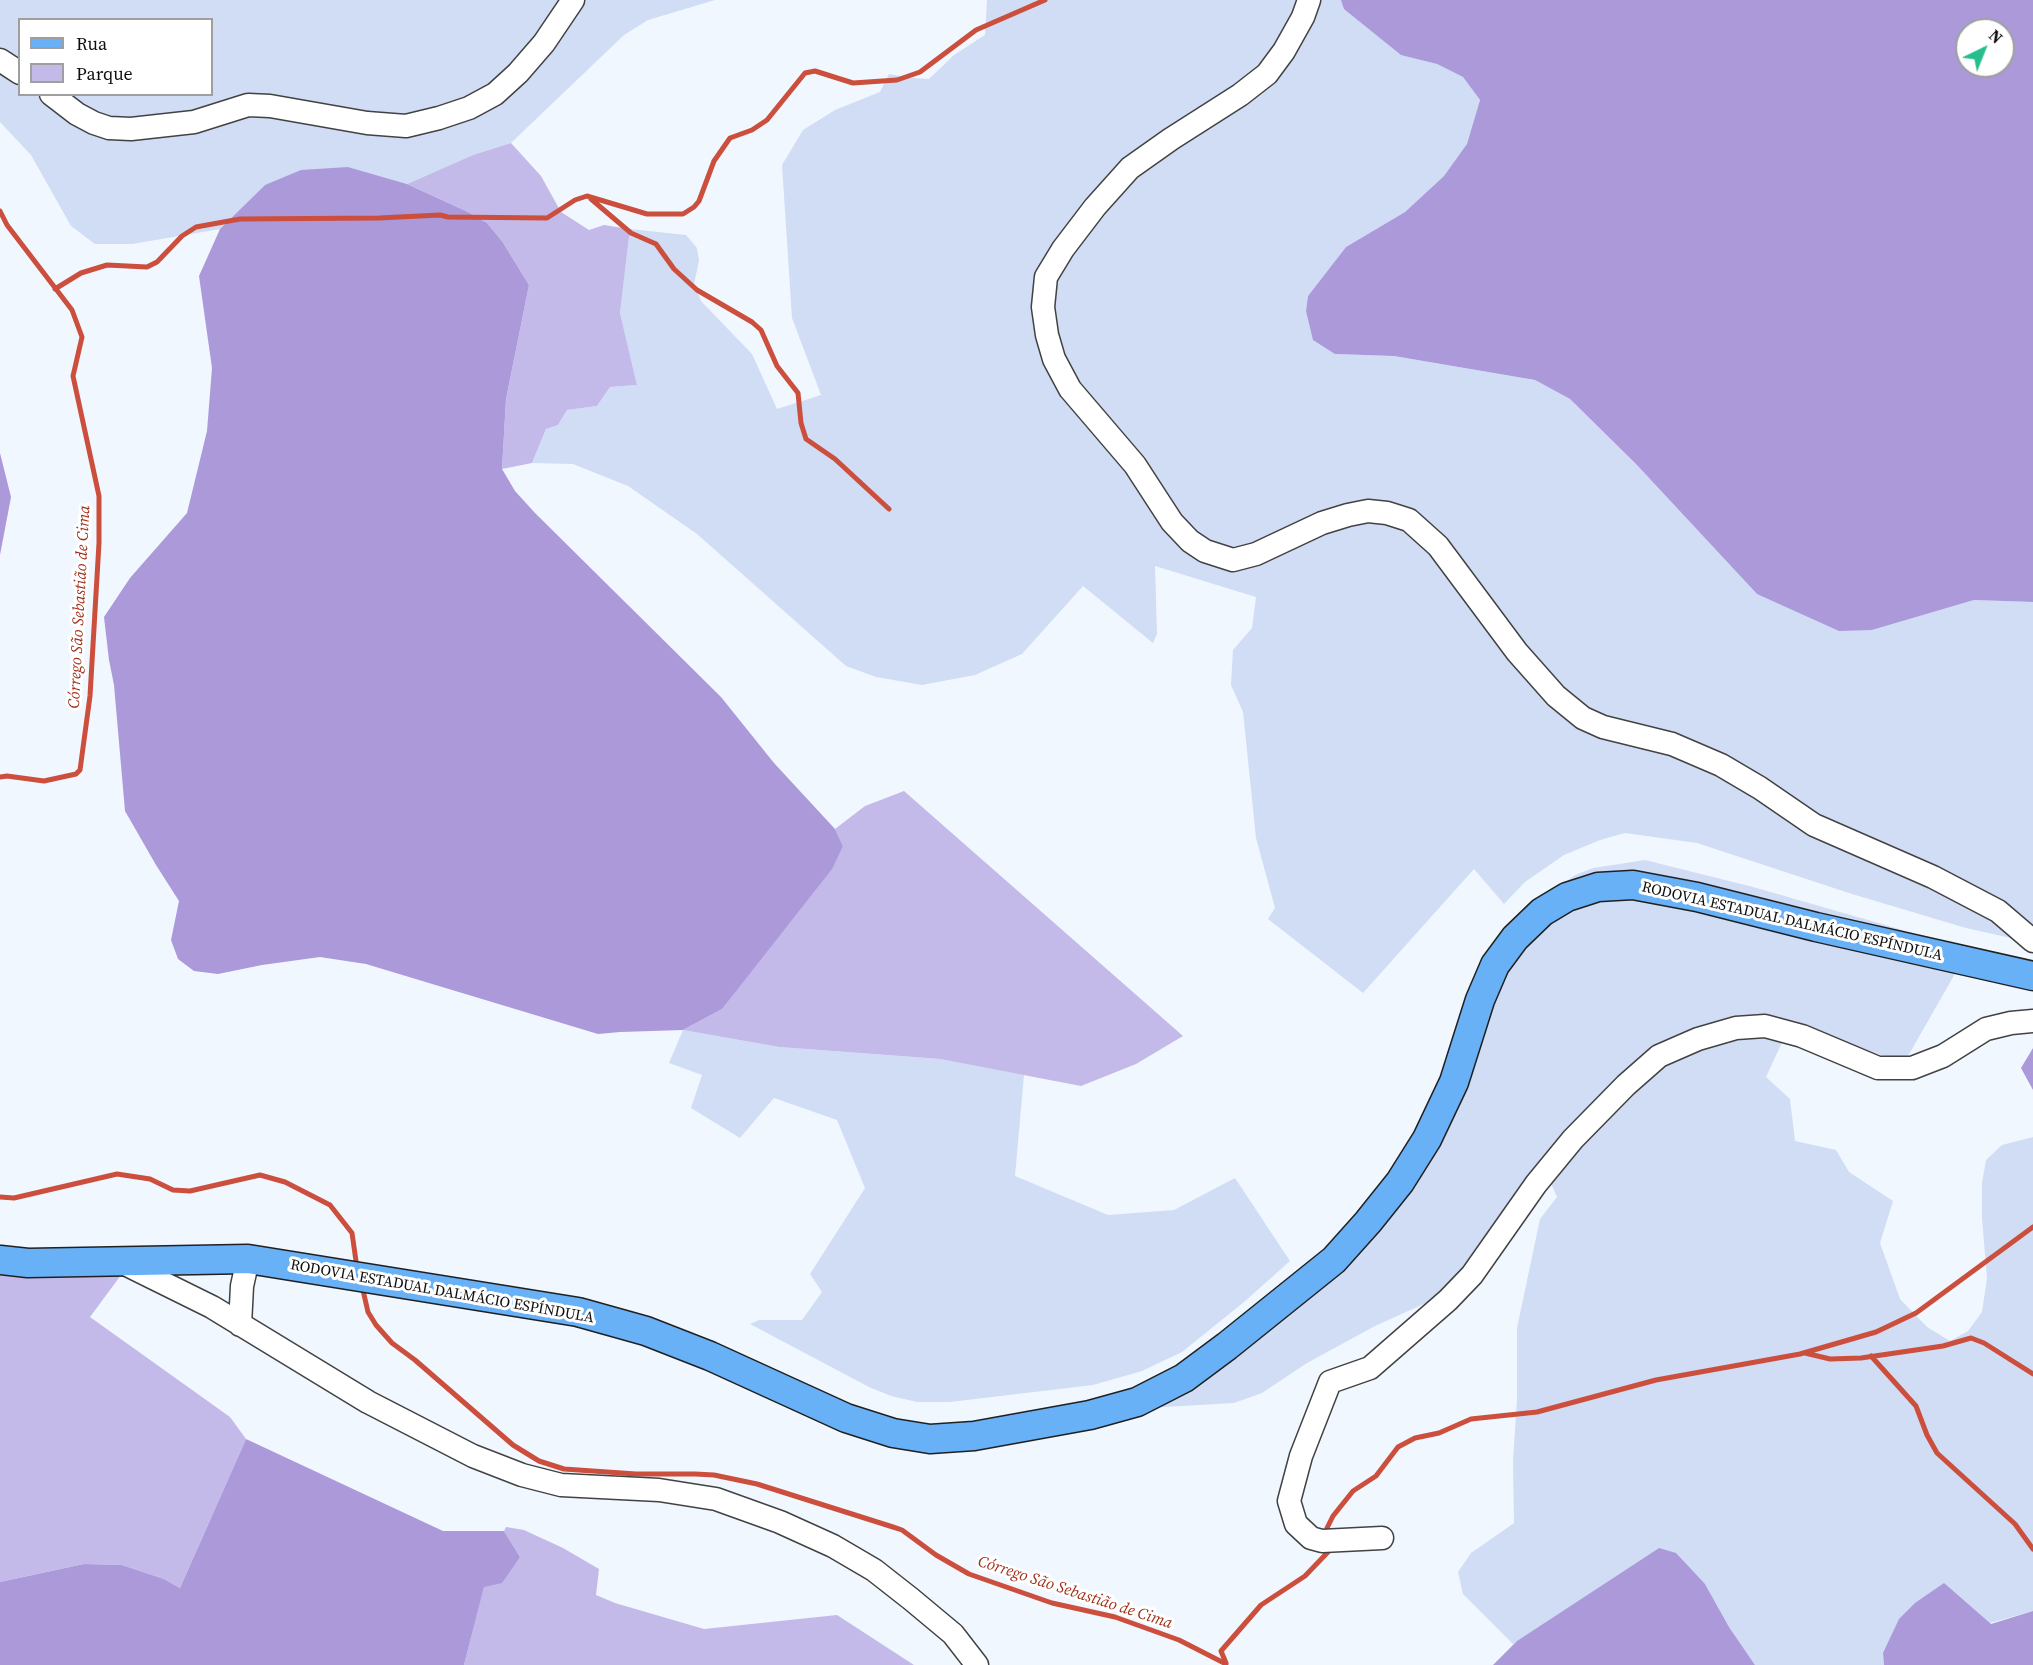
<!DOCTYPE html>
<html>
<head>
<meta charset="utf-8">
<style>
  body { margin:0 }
  #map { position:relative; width:2033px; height:1665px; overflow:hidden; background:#f0f7ff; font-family:"Source Serif 4",serif }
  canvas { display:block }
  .legend { position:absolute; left:18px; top:18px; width:195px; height:78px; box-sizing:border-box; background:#fff; border:2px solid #9f9f9f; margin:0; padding:8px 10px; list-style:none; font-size:18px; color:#0f0f0f }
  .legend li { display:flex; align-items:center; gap:12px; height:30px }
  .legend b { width:30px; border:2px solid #9f9f9f }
  .north { position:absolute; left:1955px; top:18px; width:60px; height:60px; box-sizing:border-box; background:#fff; border:2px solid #9f9f9f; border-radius:50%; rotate:43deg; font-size:16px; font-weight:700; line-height:24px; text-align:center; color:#0f0f0f }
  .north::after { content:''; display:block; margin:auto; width:21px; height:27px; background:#27be8e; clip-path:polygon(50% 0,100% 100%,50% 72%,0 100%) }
</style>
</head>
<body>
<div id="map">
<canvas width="2033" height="1665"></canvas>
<ul class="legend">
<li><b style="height:8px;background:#68b1f7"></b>Rua</li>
<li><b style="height:16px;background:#c4bae9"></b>Parque</li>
</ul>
<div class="north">N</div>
</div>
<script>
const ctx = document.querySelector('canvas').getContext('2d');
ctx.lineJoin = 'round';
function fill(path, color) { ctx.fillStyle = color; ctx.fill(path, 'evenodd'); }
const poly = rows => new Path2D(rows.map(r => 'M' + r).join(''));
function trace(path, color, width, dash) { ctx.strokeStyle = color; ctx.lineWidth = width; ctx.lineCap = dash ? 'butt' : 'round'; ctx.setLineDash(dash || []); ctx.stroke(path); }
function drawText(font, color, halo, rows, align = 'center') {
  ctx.font = font + ' "Source Serif 4",serif'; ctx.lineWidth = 6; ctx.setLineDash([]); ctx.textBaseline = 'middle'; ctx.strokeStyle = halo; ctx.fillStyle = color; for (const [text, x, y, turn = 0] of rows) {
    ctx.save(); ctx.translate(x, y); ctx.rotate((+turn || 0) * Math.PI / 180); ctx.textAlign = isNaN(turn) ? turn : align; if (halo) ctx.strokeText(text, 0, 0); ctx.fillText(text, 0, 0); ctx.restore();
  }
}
const farmland = poly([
  [0,0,715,0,648,20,624,35,511,143,473,155,407,184,348,167,265,185,220,229,132,244,95,244,71,226,31,155,0,122],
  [20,20,212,20,212,94,20,94],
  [987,0,1341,0,1401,54,1437,64,1463,77,1480,100,1467,145,1444,176,1405,212,1346,247,1308,296,1306,311,1335,354,1394,356,1535,380,1570,399,1636,464,1757,594,1872,630,1974,600,2033,602,2033,943,1966,928,1852,894,1697,843,1625,833,1600,840,1564,855,1525,882,1504,904,1474,869,1363,993,1268,919,1275,908,1256,838,1243,712,1231,685,1233,650,1252,628,1256,597,1155,566,1157,634,1153,643,1083,586,1022,654,975,675,922,685,876,677,846,666,697,534,628,486,573,464,532,463,546,429,558,425,567,410,597,406,610,387,637,385,620,313,630,229,686,235,697,248,699,261,694,284,701,301,752,354,777,409,821,395,792,318,782,165,803,130,835,110,880,92,889,74,912,78,929,79,954,55,985,35],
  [1645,860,1753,887,1948,943,1968,951,1904,1063,1791,1023,1766,1077,1790,1099,1795,1141,1836,1150,1849,1172,1893,1201,1880,1243,1900,1299,1927,1327,1950,1341,1968,1331,1982,1312,1987,1278,1982,1218,1982,1183,1986,1160,2002,1145,2033,1137,2033,1611,1883,1653,1884,1665,1755,1665,1729,1627,1705,1584,1659,1548,1513,1644,1463,1594,1458,1572,1471,1553,1514,1523,1513,1461,1517,1399,1517,1328,1540,1219,1557,1197,1547,1175,1437,1298,1375,1326,1307,1363,1262,1393,1234,1403,1148,1408,1259,1319,1397,1178,1540,900,1575,875,1593,868],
  [683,1030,779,1047,940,1059,1024,1075,1015,1176,1108,1215,1174,1210,1235,1178,1290,1261,1244,1302,1182,1352,1142,1371,1093,1385,950,1402,917,1402,891,1396,869,1387,750,1324,759,1320,802,1320,822,1292,810,1274,865,1188,837,1120,774,1098,740,1138,691,1108,702,1075,669,1063]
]);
const green = poly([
  [511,143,541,176,561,212,589,230,604,225,630,229,620,313,637,385,610,387,597,406,567,410,558,425,546,429,532,463,502,469,506,399,529,285,502,241,487,223,468,212,407,184,473,155],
  [904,791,1183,1036,1136,1064,1081,1086,940,1059,779,1047,683,1030,722,1009,843,846,835,829,865,806],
  [70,1248,78,1259,124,1271,90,1317,230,1417,246,1439,180,1588,164,1579,122,1565,84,1564,0,1582,0,1253],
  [506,1527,524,1530,563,1548,599,1569,596,1595,615,1603,704,1629,837,1615,914,1665,464,1665,484,1586,520,1557,504,1531]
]);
const forest = poly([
  [1341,0,2033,0,2033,602,1974,600,1872,630,1839,631,1757,594,1636,464,1570,399,1535,380,1394,356,1335,354,1313,340,1306,311,1308,296,1346,247,1405,212,1444,176,1467,144,1480,100,1463,77,1437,64,1401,55,1344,9],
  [1967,30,2003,30,2003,66,1967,66],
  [348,167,407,184,468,212,487,223,502,241,529,285,506,399,502,469,515,491,535,513,721,697,774,763,835,829,843,846,832,869,722,1009,683,1030,620,1032,598,1034,366,964,320,957,262,965,218,974,194,971,178,959,171,940,179,901,156,865,125,811,114,685,109,660,104,617,130,578,187,513,207,431,212,368,199,276,220,229,265,185,301,170],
  [0,453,11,497,0,555],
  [2033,1048,2033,1090,2021,1068],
  [246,1439,443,1531,504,1531,520,1557,502,1583,484,1587,464,1665,0,1665,0,1582,84,1564,122,1565,164,1579,180,1588],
  [1659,1548,1676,1553,1705,1584,1729,1627,1755,1665,1493,1665,1517,1641],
  [1944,1583,1991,1624,2033,1611,2033,1665,1884,1665,1883,1653,1899,1619,1915,1603]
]);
const stream = poly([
  [591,199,631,233,656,244,674,269,697,290,752,322,761,330,777,366,798,393,801,423,806,439,835,459,889,509],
  [0,211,7,225,72,310,82,337,73,376,99,496,99,543,90,696,80,770,76,774,44,781,7,776,0,777],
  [55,289,81,273,107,265,147,267,157,262,182,236,196,227,240,219,379,218,440,215,448,217,547,218,575,200,587,196,647,214,683,214,694,207,699,201,714,161,730,138,752,130,767,120,805,73,815,71,853,83,897,80,920,72,976,30,1045,0],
  [0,1197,14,1198,117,1174,150,1179,173,1190,190,1191,260,1175,285,1182,330,1205,352,1233,357,1268],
  [362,1286,368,1312,376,1325,392,1343,415,1360,513,1445,539,1461,564,1469,636,1474,695,1474,714,1475,757,1484,893,1527,902,1530,936,1555,969,1574,1052,1603,1115,1617,1179,1640,1226,1664],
  [1805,1353,1830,1359,1861,1358,1943,1346,1971,1338,1984,1343,2033,1374],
  [1871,1356,1916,1406,1927,1435,1937,1453,2015,1524,2033,1549],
  [1327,1528,1333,1516,1353,1491,1376,1476,1398,1447,1415,1438,1439,1433,1471,1419,1537,1412,1656,1380,1800,1354,1876,1332,1916,1313,2033,1227],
  [1226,1663,1221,1651,1261,1605,1305,1576,1328,1552]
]);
const minor = poly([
  [1309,0,1303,17,1284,51,1267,74,1240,95,1171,139,1130,168,1095,207,1063,249,1046,277,1043,307,1047,335,1054,359,1070,389,1135,465,1172,522,1190,541,1205,551,1233,560,1256,554,1322,523,1348,515,1368,511,1387,513,1409,520,1438,546,1517,652,1556,696,1583,718,1603,727,1672,744,1721,765,1760,788,1814,825,1933,877,1998,911,2033,941],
  [0,60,20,73],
  [51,94,77,114,94,123,109,128,131,129,194,122,248,105,270,106,367,123,406,126,439,118,469,108,495,94,518,73,544,43,573,0],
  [121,1262,212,1307,368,1402,473,1456,522,1475,561,1485,659,1490,716,1499,780,1522,833,1546,874,1570,911,1599,953,1634,977,1665],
  [240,1325,242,1286,248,1259],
  [1382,1538,1322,1541,1311,1538,1296,1524,1289,1501,1301,1456,1330,1382,1370,1368,1448,1300,1472,1275,1536,1184,1573,1139,1626,1085,1659,1056,1698,1039,1736,1028,1765,1026,1802,1036,1878,1068,1912,1068,1943,1056,1986,1029,2011,1023,2033,1021]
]);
const major = poly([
  [0,1260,28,1263,248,1259,578,1312,646,1331,710,1356,846,1418,893,1433,930,1439,974,1436,1090,1415,1137,1402,1184,1378,1227,1346,1334,1260,1368,1222,1400,1182,1427,1139,1454,1082,1480,1000,1495,965,1515,938,1542,912,1567,897,1598,887,1633,885,1697,897,1816,927,2033,976]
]);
const streetNames = [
  ["RODOVIA ESTADUAL DALMÁCIO ESPÍNDULA",1792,922,13],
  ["RODOVIA ESTADUAL DALMÁCIO ESPÍNDULA",442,1292,10]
];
const waterNames = [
  ["Córrego São Sebastião de Cima",80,607,-87],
  ["Córrego São Sebastião de Cima",1075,1593,18]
];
fill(farmland, '#d0ddf5');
fill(green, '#c4bae9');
fill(forest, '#ab99da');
trace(stream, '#cc4f3d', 5);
trace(minor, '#424242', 25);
trace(major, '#202020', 31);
trace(minor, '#fff', 22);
trace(major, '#68b1f7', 28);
drawText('15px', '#0f0f0f', '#fff', streetNames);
drawText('italic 16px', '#a02f18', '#fff', waterNames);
</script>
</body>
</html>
